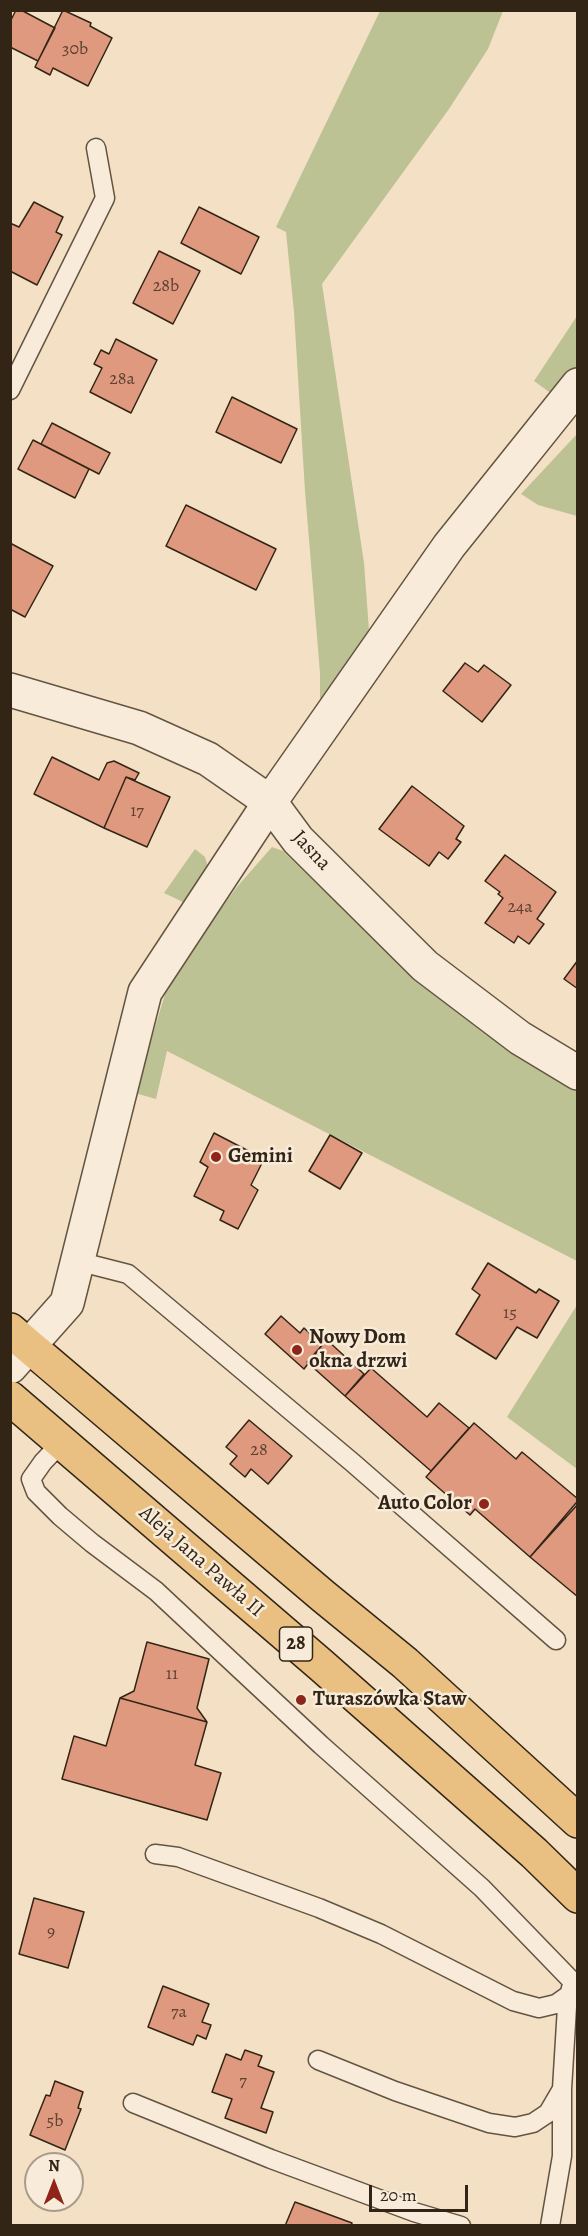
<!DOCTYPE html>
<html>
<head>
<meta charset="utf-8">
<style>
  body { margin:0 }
  #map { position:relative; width:588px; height:2236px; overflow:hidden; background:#f4e0c5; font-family:Alegreya,serif }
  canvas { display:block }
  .frame { position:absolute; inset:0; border:12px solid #332515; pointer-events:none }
  .north { position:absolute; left:24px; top:2152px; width:60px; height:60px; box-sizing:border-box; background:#f8ebd9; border:2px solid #a99c8b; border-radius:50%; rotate:0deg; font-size:16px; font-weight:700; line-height:24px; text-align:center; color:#332515 }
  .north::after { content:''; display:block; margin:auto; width:21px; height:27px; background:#8f2418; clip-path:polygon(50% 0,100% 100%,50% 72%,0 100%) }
  .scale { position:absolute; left:369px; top:2185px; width:99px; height:27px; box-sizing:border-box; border:3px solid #332515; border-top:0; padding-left:8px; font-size:18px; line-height:21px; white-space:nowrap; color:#332515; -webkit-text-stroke:4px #f8ebd9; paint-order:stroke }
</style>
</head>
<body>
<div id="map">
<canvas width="588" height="2236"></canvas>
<div class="frame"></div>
<div class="north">N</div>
<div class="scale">20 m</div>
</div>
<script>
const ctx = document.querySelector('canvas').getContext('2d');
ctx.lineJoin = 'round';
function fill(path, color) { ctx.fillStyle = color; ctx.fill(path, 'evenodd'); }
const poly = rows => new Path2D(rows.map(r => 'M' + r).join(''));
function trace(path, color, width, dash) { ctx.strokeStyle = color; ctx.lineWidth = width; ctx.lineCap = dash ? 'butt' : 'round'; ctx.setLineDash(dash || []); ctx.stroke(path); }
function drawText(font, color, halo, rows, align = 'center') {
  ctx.font = font + ' Alegreya,serif'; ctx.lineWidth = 5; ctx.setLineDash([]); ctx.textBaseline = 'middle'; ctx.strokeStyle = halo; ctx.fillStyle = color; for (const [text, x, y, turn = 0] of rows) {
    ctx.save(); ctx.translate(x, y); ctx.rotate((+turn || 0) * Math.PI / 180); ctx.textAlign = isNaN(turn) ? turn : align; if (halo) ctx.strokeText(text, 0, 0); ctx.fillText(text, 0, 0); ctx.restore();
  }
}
const green = poly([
  [380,11,503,11,488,49,449,109,322,284,364,563,370,644,320,703,320,673,305,491,294,312,286,232,276,227],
  [577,316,577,412,534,381],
  [577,434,577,516,538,505,521,494],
  [272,847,283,851,383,948,577,1089,577,1261,167,1051,156,1099,135,1093,169,981,236,888],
  [195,849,205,857,208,867,185,903,164,893],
  [577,1305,577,1469,507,1417]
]);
const building = poly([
  [16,10,21,10,55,28,38,61,10,47,10,22,16,10],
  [63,10,91,23,90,26,112,38,88,86,53,68,50,75,35,67,63,10],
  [34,202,63,217,56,232,62,235,37,285,10,271,10,223,19,227,34,202],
  [199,207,259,237,241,274,181,243,199,207],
  [159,251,200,271,173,324,133,303,159,251],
  [116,339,157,360,131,413,90,392,102,368,94,364,101,350,109,354,116,339],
  [232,397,297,429,281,463,216,432,232,397],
  [52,423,110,453,99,474,41,444,52,423],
  [33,440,89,469,75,498,18,469,33,440],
  [186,505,276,549,256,590,166,546,186,505],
  [10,543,53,566,25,617,10,609,10,543],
  [465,663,478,672,484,665,511,685,482,722,443,691,465,663],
  [52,757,99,780,107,763,114,761,139,773,135,780,126,777,104,828,34,794,52,757],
  [126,777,170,797,147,847,104,828,126,777],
  [412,786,464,826,456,839,461,842,448,859,439,852,429,866,379,829,412,786],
  [505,855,556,892,537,919,544,924,529,944,518,936,514,943,485,923,503,898,498,894,500,892,485,881,505,855],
  [578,960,578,989,564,979,578,960],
  [214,1133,264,1159,251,1185,258,1190,238,1229,220,1220,224,1211,194,1196,208,1167,200,1162,214,1133],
  [330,1135,362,1153,340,1189,309,1171,330,1135],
  [488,1263,536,1293,539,1289,559,1301,537,1338,517,1327,496,1359,456,1334,480,1295,472,1289,488,1263],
  [281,1316,300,1333,304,1328,322,1345,304,1369,265,1334,281,1316],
  [327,1340,364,1374,345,1396,307,1362,327,1340],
  [371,1368,427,1417,439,1403,469,1428,431,1471,345,1396,371,1368],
  [249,1420,292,1456,268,1484,251,1469,245,1477,230,1464,237,1456,226,1447,249,1420],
  [474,1423,516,1459,522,1452,578,1499,578,1504,530,1557,475,1509,470,1515,426,1477,474,1423],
  [576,1503,578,1504,578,1597,530,1557,576,1503],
  [147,1642,209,1659,197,1708,207,1722,120,1698,134,1691,147,1642],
  [120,1698,207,1722,195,1765,221,1773,207,1820,62,1779,74,1736,106,1746,120,1698],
  [34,1898,84,1912,68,1968,19,1954,34,1898],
  [163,1986,209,2004,202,2022,211,2025,206,2039,197,2035,193,2045,148,2027,163,1986],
  [245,2050,262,2056,258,2066,274,2072,261,2108,273,2112,266,2133,225,2118,232,2099,212,2092,226,2054,241,2060,245,2050],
  [55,2081,83,2092,78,2108,81,2109,65,2150,30,2135,46,2095,50,2096,55,2081],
  [295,2202,352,2223,351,2226,285,2226,295,2202]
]);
const lane = poly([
  [10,390,105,198,96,148],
  [77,1261,128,1274,353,1463,556,1640],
  [62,1442,43,1462,31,1479,36,1492,60,1516,92,1543,156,1591,321,1745,482,1888,572,1981],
  [155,1854,178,1857,319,1908,381,1934,513,2001,539,2008,556,2004,570,1994],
  [318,2060,395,2091,489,2123,515,2127,533,2123,548,2113,562,2089],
  [133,2103,271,2159,414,2212,461,2226],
  [550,2226,562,2156,562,2089,567,2007,571,1988]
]);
const street = poly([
  [10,690,139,728,208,759,270,802,298,840,425,966,520,1038,578,1073],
  [10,1367,67,1303,145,992,270,802,449,546,578,385]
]);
const primary = poly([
  [10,1330,323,1596,405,1663,578,1821],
  [10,1398,321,1665,534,1853,578,1896]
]);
const markers = [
  [216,1157,6,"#8f2418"],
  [297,1350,6,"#8f2418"],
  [484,1504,6,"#8f2418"],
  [301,1700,6,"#8f2418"]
];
const numberNames = [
  ["30b",75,50],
  ["28b",166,287],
  ["28a",122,380],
  ["17",137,812],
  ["24a",520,908],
  ["15",510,1314],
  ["28",259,1451],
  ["11",172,1675],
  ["9",51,1933],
  ["7a",179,2013],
  ["7",243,2082],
  ["5b",55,2122]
];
const shields = [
  [296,1644,33]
];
const shieldNames = [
  ["28",296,1644]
];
const streetNames = [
  ["Jasna",311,851,47],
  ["Aleja Jana Pawła II",201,1562,41]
];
const poiNames = [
  ["Gemini",228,1157],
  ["Nowy Dom",309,1338],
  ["okna drzwi",309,1362],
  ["Auto Color",472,1504,"right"],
  ["Turaszówka Staw",313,1700]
];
fill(green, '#bcc294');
fill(building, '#df997f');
trace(building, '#332515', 1.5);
trace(lane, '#635441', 21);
trace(street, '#635441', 36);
trace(primary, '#332515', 36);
trace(lane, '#f8ebd9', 18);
trace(street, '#f8ebd9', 33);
trace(primary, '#eac082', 33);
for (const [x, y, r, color] of markers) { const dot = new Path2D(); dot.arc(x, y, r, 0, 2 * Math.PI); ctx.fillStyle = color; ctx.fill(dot); trace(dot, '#f8ebd9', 2); }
drawText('18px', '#5e4230', null, numberNames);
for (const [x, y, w] of shields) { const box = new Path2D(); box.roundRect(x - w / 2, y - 17, w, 34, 4.5); ctx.fillStyle = '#f8ebd9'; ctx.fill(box); trace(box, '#332515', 1.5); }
drawText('bold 20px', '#332515', null, shieldNames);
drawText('21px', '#332515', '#f8ebd9', streetNames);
drawText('bold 21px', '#332515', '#f8ebd9', poiNames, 'left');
</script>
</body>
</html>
